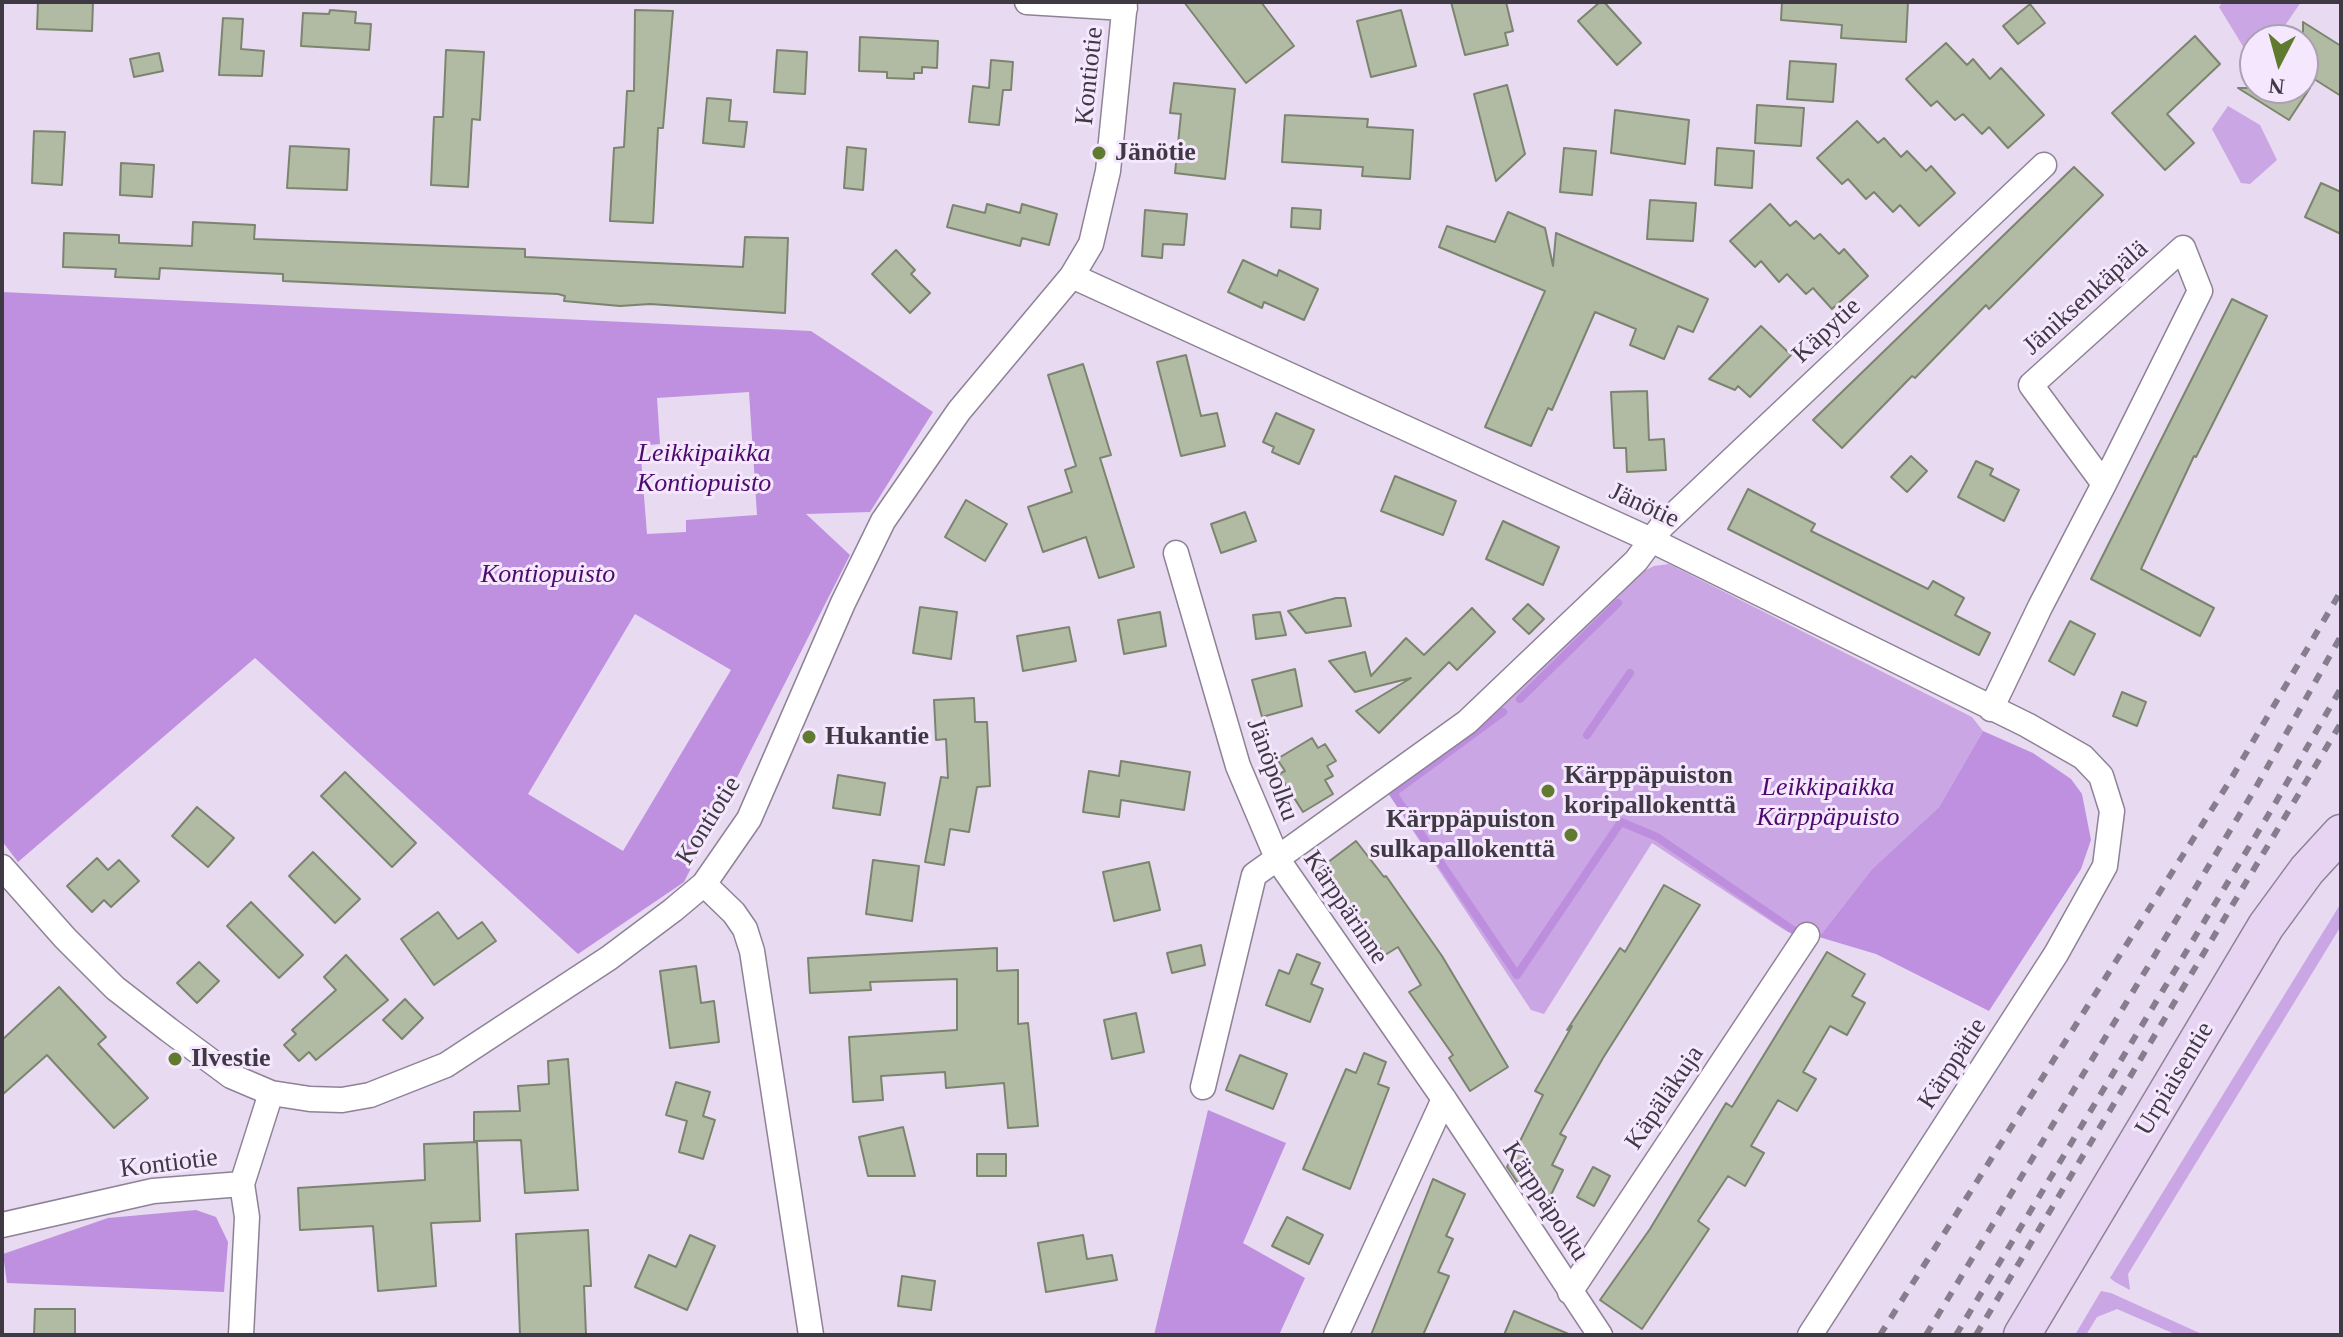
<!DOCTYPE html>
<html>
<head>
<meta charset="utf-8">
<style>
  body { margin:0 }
  #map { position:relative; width:2343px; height:1337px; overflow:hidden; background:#e7daf1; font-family:Georgia,serif }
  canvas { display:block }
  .frame { position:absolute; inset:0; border:4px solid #3e3942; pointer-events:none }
  .north { position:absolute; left:2239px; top:24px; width:80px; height:80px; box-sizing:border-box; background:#f4e7fe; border:2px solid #aba1b3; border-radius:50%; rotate:186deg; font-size:22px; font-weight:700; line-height:32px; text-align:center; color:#3e3942 }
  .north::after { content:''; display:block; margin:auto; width:28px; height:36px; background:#607b2f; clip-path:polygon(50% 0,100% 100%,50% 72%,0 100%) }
</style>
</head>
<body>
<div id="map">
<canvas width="2343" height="1337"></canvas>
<div class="frame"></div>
<div class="north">N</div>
</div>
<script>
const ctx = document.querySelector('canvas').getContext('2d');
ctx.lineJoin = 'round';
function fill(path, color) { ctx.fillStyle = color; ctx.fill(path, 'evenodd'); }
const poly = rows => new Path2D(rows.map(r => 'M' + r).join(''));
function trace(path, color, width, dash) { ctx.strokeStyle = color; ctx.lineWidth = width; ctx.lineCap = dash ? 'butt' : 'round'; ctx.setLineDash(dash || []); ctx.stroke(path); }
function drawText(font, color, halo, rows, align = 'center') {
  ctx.font = font + ' Georgia,serif'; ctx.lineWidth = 6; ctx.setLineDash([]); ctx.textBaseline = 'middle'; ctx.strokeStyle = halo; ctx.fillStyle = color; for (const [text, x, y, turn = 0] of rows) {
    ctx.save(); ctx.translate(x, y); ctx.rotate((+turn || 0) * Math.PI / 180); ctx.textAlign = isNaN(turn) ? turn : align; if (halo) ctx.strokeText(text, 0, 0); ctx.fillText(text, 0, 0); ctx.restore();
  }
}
const green = poly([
  [2223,2,2301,2,2275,40,2255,40,2255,66,2219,7],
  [2228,106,2260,125,2277,160,2250,184,2241,183,2212,129],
  [1669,564,1972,717,1983,731,1939,807,1872,869,1819,937,1788,932,1775,924,1652,843,1544,1014,1531,1010,1386,790,1642,572,1654,566],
  [2341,903,2341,926,2128,1274,2130,1290,2115,1282,2110,1278],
  [2101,1291,2111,1293,2204,1335,2177,1335,2117,1309,2097,1317,2086,1335,2075,1335]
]);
const forest = poly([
  [2,292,811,331,933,412,870,512,806,514,850,555,684,882,578,954,255,658,18,862,2,841],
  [749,392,757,515,686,520,686,532,647,534,640,446,660,444,657,398],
  [635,614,731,670,623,851,528,794],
  [1983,731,2033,753,2071,779,2082,794,2091,840,2081,869,1989,1011,1876,954,1819,937,1872,869,1939,807],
  [1208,1110,1286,1143,1243,1243,1305,1278,1279,1335,1154,1335],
  [196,1210,216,1217,228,1242,224,1292,7,1283,3,1254,108,1218]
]);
const stream = poly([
  [1520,699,1618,603],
  [1503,712,1393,793,1517,975,1621,822,1657,837,1793,930],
  [1587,735,1630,673]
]);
const building = poly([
  [38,2,93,2,92,31,37,29,38,2],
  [1184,2,1261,2,1294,46,1246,83,1184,2],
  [1451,2,1506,2,1513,31,1505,33,1508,45,1465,55,1451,2],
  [1600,2,1604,2,1641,43,1617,65,1578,21,1600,2],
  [1782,2,1908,2,1906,42,1841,38,1842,25,1781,20,1782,2],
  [2030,4,2045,23,2018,44,2003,26,2030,4],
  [330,10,356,12,355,23,371,24,369,50,301,46,303,13,329,14,330,10],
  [635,10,673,11,663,128,658,128,653,223,610,221,614,148,624,147,627,91,634,91,635,10],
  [1401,10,1416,66,1371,77,1357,21,1401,10],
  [223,18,243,19,241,49,264,51,262,76,219,75,223,18],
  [2303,22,2341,46,2341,96,2303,72,2303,22],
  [2195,36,2220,64,2167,114,2194,143,2165,170,2112,113,2195,36],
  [860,37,938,41,937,68,922,67,922,73,914,73,914,79,887,78,887,72,859,71,860,37],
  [1946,43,1967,65,1973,59,1990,79,2001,68,2044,115,2008,148,1989,127,1982,134,1963,114,1955,120,1937,101,1931,106,1906,79,1946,43],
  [446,50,484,52,480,120,472,119,468,187,431,185,434,117,443,117,446,50],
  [777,50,807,52,805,94,774,92,777,50],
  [159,53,163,71,134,77,130,59,159,53],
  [991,60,1013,62,1011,90,1003,90,999,125,969,122,973,86,989,88,991,60],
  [1790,61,1836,64,1833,102,1787,99,1790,61],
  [1174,83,1235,89,1225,179,1175,173,1181,114,1170,113,1174,83],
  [1507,85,1525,154,1496,181,1474,94,1507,85],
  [2238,88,2310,88,2289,120,2238,88],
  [707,98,731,100,729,121,747,122,744,147,703,143,707,98],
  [1757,105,1804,108,1801,146,1755,143,1757,105],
  [1615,110,1689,120,1685,164,1611,153,1615,110],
  [1285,115,1368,119,1367,127,1413,130,1410,179,1362,176,1363,167,1282,162,1285,115],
  [1857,121,1878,143,1884,138,1901,157,1907,151,1926,171,1931,166,1955,193,1919,226,1900,205,1893,212,1874,192,1866,199,1848,179,1842,184,1817,158,1857,121],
  [34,131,65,132,62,185,32,183,34,131],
  [290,146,349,149,347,190,287,188,290,146],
  [847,147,866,149,863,190,844,188,847,147],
  [1564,148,1596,151,1592,195,1560,192,1564,148],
  [1717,148,1754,151,1752,188,1715,185,1717,148],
  [121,163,154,165,152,197,120,195,121,163],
  [2074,167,2103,195,1989,309,1986,305,1915,378,1912,376,1842,448,1813,420,2074,167],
  [2321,183,2341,192,2341,234,2305,217,2321,183],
  [1650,200,1696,203,1693,241,1647,239,1650,200],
  [987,204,1020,213,1022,204,1057,214,1049,245,1022,238,1020,246,947,227,953,205,985,213,987,204],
  [1770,204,1790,226,1796,221,1814,239,1820,234,1839,254,1844,249,1868,276,1832,309,1813,288,1806,294,1787,274,1779,282,1761,261,1755,267,1730,241,1770,204],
  [1292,208,1321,210,1320,229,1291,227,1292,208],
  [1145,210,1187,214,1184,245,1163,244,1162,258,1142,256,1145,210],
  [1508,212,1545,228,1553,266,1556,233,1708,299,1693,332,1678,326,1664,359,1630,345,1636,329,1595,312,1552,410,1548,408,1531,446,1485,427,1545,291,1439,247,1447,226,1495,242,1508,212],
  [193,222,255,225,254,239,525,249,525,257,743,267,745,237,788,238,785,313,650,304,620,306,564,301,565,296,558,294,283,281,283,274,160,268,159,279,115,277,116,269,63,267,64,233,119,235,119,243,192,246,193,222],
  [896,250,915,270,911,274,930,293,910,313,872,274,896,250],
  [1243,260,1277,276,1279,270,1318,289,1304,320,1264,302,1262,308,1228,292,1243,260],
  [2232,299,2267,316,2196,457,2194,456,2141,569,2214,608,2200,636,2091,579,2232,299],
  [1761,326,1791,355,1750,397,1738,386,1735,390,1709,379,1761,326],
  [1186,355,1201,416,1217,413,1225,446,1181,456,1157,362,1186,355],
  [1083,364,1111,455,1100,458,1134,567,1099,578,1086,537,1043,552,1028,507,1072,492,1065,470,1076,466,1048,375,1083,364],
  [1647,391,1649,440,1664,439,1666,470,1627,472,1626,448,1614,448,1611,392,1647,391],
  [1276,413,1314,430,1299,464,1272,452,1274,447,1263,442,1276,413],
  [1911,456,1927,471,1907,492,1891,477,1911,456],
  [1976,461,1993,469,1990,475,2019,490,2004,521,1958,497,1976,461],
  [1395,476,1456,501,1443,535,1381,511,1395,476],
  [1748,489,1815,524,1811,531,1928,589,1933,581,1964,598,1955,615,1990,633,1979,655,1728,529,1748,489],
  [966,500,1007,524,985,561,945,537,966,500],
  [1245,512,1256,541,1221,553,1211,524,1245,512],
  [1503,521,1559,547,1543,585,1486,559,1503,521],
  [1336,598,1345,598,1351,626,1306,633,1288,611,1336,598],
  [1528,604,1544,619,1529,634,1513,619,1528,604],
  [920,607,957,612,951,659,913,653,920,607],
  [1472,608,1495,632,1457,670,1449,662,1379,733,1356,711,1411,678,1355,692,1329,661,1365,652,1371,676,1406,638,1424,655,1472,608],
  [1160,612,1166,646,1124,654,1118,620,1160,612],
  [1280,612,1286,635,1256,639,1253,615,1280,612],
  [2070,621,2095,634,2074,675,2049,661,2070,621],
  [1069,627,1076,661,1023,671,1017,636,1069,627],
  [1295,669,1302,706,1262,717,1252,680,1295,669],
  [2122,692,2146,702,2137,726,2113,716,2122,692],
  [974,698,975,722,987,722,990,786,977,787,969,832,950,829,944,865,925,862,941,777,948,778,946,739,936,740,934,700,974,698],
  [1312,738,1318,748,1325,744,1336,761,1327,766,1333,776,1325,780,1333,794,1303,812,1279,774,1285,771,1277,759,1312,738],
  [1121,761,1190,772,1184,810,1121,800,1119,817,1083,812,1089,771,1119,776,1121,761],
  [345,772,416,843,392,867,321,796,345,772],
  [838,775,885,783,880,815,833,808,838,775],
  [197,807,234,838,208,867,172,836,197,807],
  [1356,841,1384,877,1386,876,1442,956,1508,1067,1470,1091,1449,1058,1453,1055,1409,992,1421,985,1398,947,1385,955,1319,869,1356,841],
  [313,852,360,899,335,923,289,876,313,852],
  [97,858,108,870,119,860,139,881,111,907,104,900,92,912,67,886,97,858],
  [873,860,919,866,912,921,866,914,873,860],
  [1149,862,1160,910,1114,921,1103,872,1149,862],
  [1664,885,1700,905,1603,1058,1560,1134,1566,1137,1552,1165,1563,1170,1549,1199,1518,1183,1507,1167,1543,1095,1535,1091,1572,1026,1567,1030,1620,948,1625,952,1664,885],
  [251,902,303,955,279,978,227,926,251,902],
  [438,912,458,939,482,922,496,941,434,985,401,939,438,912],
  [1201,945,1205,965,1172,973,1167,953,1201,945],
  [997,948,997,971,1018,970,1018,1024,1028,1023,1038,1126,1008,1128,1004,1083,946,1088,945,1072,881,1076,883,1100,853,1102,849,1037,957,1030,957,979,870,982,871,990,810,993,808,958,997,948],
  [1827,952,1865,974,1852,996,1865,1003,1847,1035,1830,1026,1803,1072,1816,1079,1797,1111,1778,1100,1751,1146,1764,1153,1745,1186,1728,1176,1698,1221,1709,1229,1642,1329,1600,1300,1650,1229,1726,1103,1732,1107,1827,952],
  [1297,954,1320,963,1311,984,1323,989,1310,1022,1266,1005,1279,970,1289,974,1297,954],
  [346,955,388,1000,316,1060,309,1052,299,1061,284,1045,296,1034,292,1030,336,990,324,977,346,955],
  [199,962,219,981,197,1003,177,983,199,962],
  [696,966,701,1003,714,1001,719,1042,670,1048,660,971,696,966],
  [59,987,106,1037,98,1044,148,1098,114,1128,47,1055,2,1095,2,1040,59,987],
  [405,999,423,1018,402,1039,383,1020,405,999],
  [1136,1013,1144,1052,1112,1059,1104,1020,1136,1013],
  [1364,1053,1386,1062,1378,1084,1389,1088,1350,1189,1303,1169,1346,1069,1356,1073,1364,1053],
  [1240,1055,1287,1074,1273,1109,1226,1090,1240,1055],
  [568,1059,578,1190,525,1193,521,1140,474,1141,474,1112,520,1111,518,1086,549,1084,548,1061,568,1059],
  [676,1082,710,1092,703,1116,715,1120,703,1159,679,1152,687,1121,666,1115,676,1082],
  [903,1127,915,1176,868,1176,859,1137,903,1127],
  [477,1142,480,1221,431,1223,436,1286,378,1291,373,1226,300,1230,298,1188,425,1180,424,1144,477,1142],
  [977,1154,1006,1154,1006,1176,977,1176,977,1154],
  [1593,1167,1610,1176,1594,1206,1577,1197,1593,1167],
  [1433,1179,1465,1194,1446,1236,1453,1239,1438,1272,1449,1276,1423,1335,1371,1335,1433,1179],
  [1287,1217,1323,1235,1309,1264,1272,1246,1287,1217],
  [588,1230,591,1286,584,1286,586,1335,520,1335,516,1234,588,1230],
  [690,1235,715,1246,687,1310,635,1287,649,1255,676,1267,690,1235],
  [1083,1235,1087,1259,1112,1255,1117,1280,1046,1292,1038,1243,1083,1235],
  [902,1276,935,1281,931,1310,898,1306,902,1276],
  [35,1309,75,1309,75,1335,34,1335,35,1309],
  [1514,1311,1571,1335,1504,1335,1514,1311]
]);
const street = poly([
  [1027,2,1125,8],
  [1072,276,1651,540,2027,725,2083,757,2101,776,2112,811,2105,866,2056,954,1810,1335],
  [1176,553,1238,766,1278,860,1444,1099,1600,1335],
  [1991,709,2040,607,2104,484,2200,291,2183,248,2031,385,2104,484],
  [2,867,65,938,115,988,169,1030,231,1076,271,1093,310,1099,342,1100,370,1095,446,1065,609,958,673,910,704,884,749,819,843,603,883,521,959,411,1072,276,1091,244,1108,171,1125,2],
  [704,884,734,913,745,929,752,951,811,1335],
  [1203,1087,1254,875,1467,722,1636,561,1662,526,2044,165],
  [2,1225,153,1191,242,1184,271,1093],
  [1570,1292,1807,935],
  [241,1335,247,1217,242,1184],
  [1336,1335,1444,1099]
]);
const secondary = poly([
  [2022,1335,2266,926,2307,870,2341,833]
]);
const rail = poly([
  [1880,1335,2231,779,2341,591],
  [1926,1335,2255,789,2341,636],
  [1956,1335,2273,807,2341,688],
  [1976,1335,2341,723]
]);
const markers = [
  [1099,153,8,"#607b2f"],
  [809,737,8,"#607b2f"],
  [1548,791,8,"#607b2f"],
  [1571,835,8,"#607b2f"],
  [175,1059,8,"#607b2f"]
];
const streetNames = [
  ["Kontiotie",1090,76,-84],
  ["Jäniksenkäpälä",2086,298,-42],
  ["Käpytie",1827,331,-43],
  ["Jänötie",1644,506,25],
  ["Jänöpolku",1272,770,70],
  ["Kontiotie",709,821,-58],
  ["Kärppärinne",1345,908,56],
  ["Kärppätie",1953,1064,-57],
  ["Urpiaisentie",2175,1079,-59],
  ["Käpäläkuja",1665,1098,-56],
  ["Kontiotie",169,1164,-7],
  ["Kärppäpolku",1545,1202,57]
];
const poiNames = [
  ["Jänötie",1115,153],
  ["Hukantie",825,737],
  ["Kärppäpuiston",1564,776],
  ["koripallokenttä",1564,806],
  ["Kärppäpuiston",1555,820,"right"],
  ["sulkapallokenttä",1555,850,"right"],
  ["Ilvestie",191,1059]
];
const parkNames = [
  ["Leikkipaikka",704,454],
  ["Kontiopuisto",704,484],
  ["Kontiopuisto",548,575],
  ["Leikkipaikka",1828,788],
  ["Kärppäpuisto",1828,818]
];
fill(green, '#caa6e4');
fill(forest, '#bf90e0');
trace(stream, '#bd8dde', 8);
fill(building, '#b1bba4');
trace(building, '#7b846e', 2);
trace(street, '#8e8297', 27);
trace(secondary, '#8e8297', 39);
trace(street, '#fff', 24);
trace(secondary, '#e6d4f2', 36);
trace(rail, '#867e8d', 6, [10, 10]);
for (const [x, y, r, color] of markers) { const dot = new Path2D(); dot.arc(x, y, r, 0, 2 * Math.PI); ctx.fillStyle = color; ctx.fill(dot); trace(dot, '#f4e7fe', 3); }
drawText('26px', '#3e3942', '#f4e7fe', streetNames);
drawText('bold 26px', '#3e3942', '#f4e7fe', poiNames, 'left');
drawText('italic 26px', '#4d0a6d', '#f4e7fe', parkNames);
</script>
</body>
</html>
